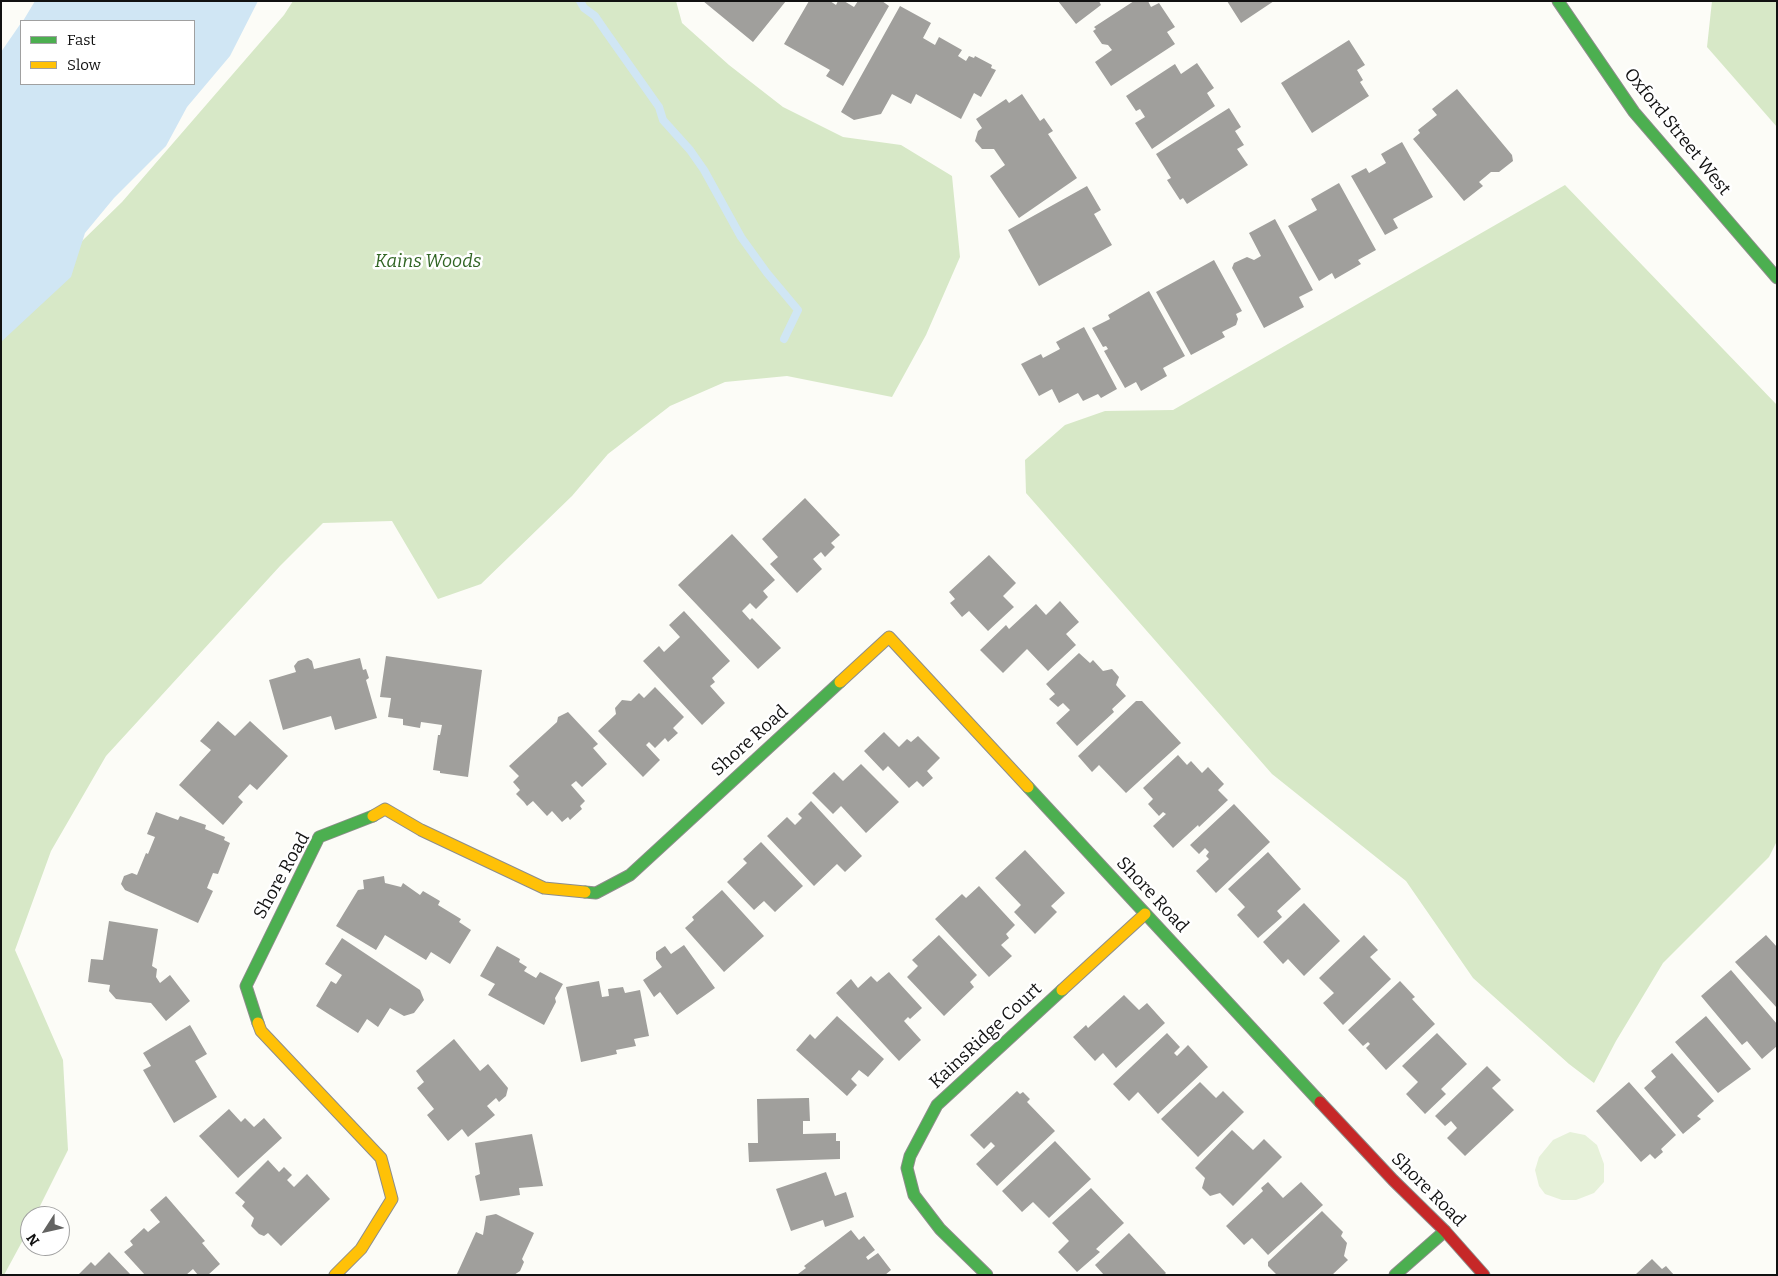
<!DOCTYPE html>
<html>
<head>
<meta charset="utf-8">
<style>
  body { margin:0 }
  #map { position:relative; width:1778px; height:1276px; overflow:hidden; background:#fcfcf7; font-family:Bitter,serif }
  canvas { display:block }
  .frame { position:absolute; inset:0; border:2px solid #111; pointer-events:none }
  .legend { position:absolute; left:20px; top:20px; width:175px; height:65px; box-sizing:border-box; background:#fff; border:1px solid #a0a0a0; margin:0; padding:6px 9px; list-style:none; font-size:15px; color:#111 }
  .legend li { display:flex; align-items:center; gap:10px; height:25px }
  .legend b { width:25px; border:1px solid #a0a0a0 }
  .north { position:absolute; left:20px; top:1206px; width:50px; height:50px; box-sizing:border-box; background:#fff; border:1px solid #a0a0a0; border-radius:50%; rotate:235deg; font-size:14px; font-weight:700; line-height:20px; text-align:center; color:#111 }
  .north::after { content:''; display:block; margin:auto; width:18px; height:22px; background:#636362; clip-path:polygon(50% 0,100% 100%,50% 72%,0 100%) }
</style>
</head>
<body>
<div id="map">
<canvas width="1778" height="1276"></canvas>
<div class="frame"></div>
<ul class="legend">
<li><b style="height:6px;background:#4caf50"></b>Fast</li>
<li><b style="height:6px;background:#ffc107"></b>Slow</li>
</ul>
<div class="north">N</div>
</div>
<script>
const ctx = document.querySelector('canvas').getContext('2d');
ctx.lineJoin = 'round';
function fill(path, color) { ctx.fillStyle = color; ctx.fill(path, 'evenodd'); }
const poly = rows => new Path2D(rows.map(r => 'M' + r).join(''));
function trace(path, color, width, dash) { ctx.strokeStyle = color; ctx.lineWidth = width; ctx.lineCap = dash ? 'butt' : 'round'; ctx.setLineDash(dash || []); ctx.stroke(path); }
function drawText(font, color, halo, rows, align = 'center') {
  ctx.font = font + ' Bitter,serif'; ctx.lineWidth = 5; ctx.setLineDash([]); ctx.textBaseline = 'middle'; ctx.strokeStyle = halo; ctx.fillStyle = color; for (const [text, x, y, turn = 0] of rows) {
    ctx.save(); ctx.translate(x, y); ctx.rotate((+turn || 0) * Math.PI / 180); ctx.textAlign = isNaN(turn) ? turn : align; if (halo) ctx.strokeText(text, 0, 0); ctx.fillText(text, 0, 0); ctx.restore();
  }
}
const green = poly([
  [1570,1132,1585,1135,1597,1145,1604,1164,1604,1182,1594,1193,1576,1200,1562,1200,1545,1194,1539,1186,1535,1170,1539,1157,1553,1140]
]);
const forest = poly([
  [293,1,676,1,682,23,729,65,783,107,843,137,901,145,952,176,960,257,926,335,892,397,787,376,725,382,670,406,608,454,572,496,481,584,438,599,392,521,323,523,280,566,106,756,51,851,15,950,63,1060,68,1150,35,1216,30,1216,30,1227,4,1275,1,1275,1,320,122,202,284,15],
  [1712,1,1777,1,1777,127,1707,47],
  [1565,185,1777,405,1777,841,1769,857,1663,963,1616,1041,1594,1083,1569,1064,1473,978,1406,881,1272,774,1026,493,1025,460,1065,425,1105,411,1173,410]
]);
const water = poly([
  [35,1,258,1,230,56,187,107,166,146,114,198,85,233,71,277,1,342,1,52,21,23,21,84,194,84,194,21,23,21]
]);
const stream = poly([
  [580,1,584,8,595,16,606,32,659,107,663,120,690,150,704,170,741,237,767,273,798,310,784,339]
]);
const building = poly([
  [703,1,786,1,753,42],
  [809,1,830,1,836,5,838,1,844,1,854,7,858,1,882,1,889,6,843,86,826,76,830,70,784,44],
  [1058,1,1099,1,1101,5,1076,24],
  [1134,1,1148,1,1151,7,1159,3,1175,27,1167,32,1175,44,1111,86,1095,62,1112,50,1108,45,1102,44,1093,31,1096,29,1094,27],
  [1227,1,1274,1,1241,23],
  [900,6,931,23,923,38,935,45,939,37,962,50,958,56,966,61,969,56,974,58,975,56,992,65,991,68,996,70,981,97,974,93,961,119,916,94,911,104,892,94,881,114,854,120,841,112],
  [1349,40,1365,65,1357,70,1363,80,1360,82,1369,96,1312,133,1281,83],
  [1197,63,1214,88,1207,93,1215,106,1152,149,1135,123,1145,117,1140,109,1136,111,1126,96,1175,64,1181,74],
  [1457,89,1512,155,1513,161,1499,172,1491,172,1479,182,1483,186,1464,201,1413,139,1420,133,1418,130,1437,115,1432,109],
  [1022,94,1040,121,1044,118,1053,131,1048,134,1077,178,1019,218,990,176,1005,165,994,149,982,149,975,141,978,131,982,128,976,119,1006,99,1009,103],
  [1229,108,1241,127,1235,131,1244,145,1237,149,1248,165,1187,204,1183,198,1180,200,1167,180,1171,178,1156,154],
  [1402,142,1433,197,1393,219,1398,228,1385,235,1351,176,1366,168,1369,173,1386,163,1381,154],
  [1339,183,1376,250,1358,260,1361,264,1335,279,1332,273,1319,281,1288,226,1317,210,1311,199],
  [1087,186,1101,210,1094,214,1112,245,1039,286,1008,230],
  [1275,219,1313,290,1299,297,1304,307,1264,328,1232,268,1234,263,1247,257,1254,260,1261,256,1249,233],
  [1214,260,1242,311,1236,314,1238,319,1236,325,1222,332,1225,337,1191,355,1156,292],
  [1149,291,1185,356,1163,368,1167,376,1141,391,1136,382,1125,388,1104,351,1108,349,1106,346,1103,347,1092,328,1110,319,1108,315],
  [1084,327,1117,389,1101,398,1098,394,1083,401,1078,393,1059,403,1052,389,1039,396,1021,364,1041,354,1043,358,1060,349,1056,342],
  [805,498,840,535,831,543,835,547,825,557,821,552,813,559,822,569,797,593,770,564,778,557,762,539],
  [732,534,775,580,763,591,768,597,756,609,750,603,742,611,750,620,752,618,781,648,758,669,678,585],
  [989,555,1016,583,1003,596,1014,607,988,631,969,611,962,617,950,603,955,599,949,592],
  [1060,601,1079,622,1066,634,1076,645,1048,671,1027,649,1003,673,980,650,1006,625,1009,629,1036,604,1046,615],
  [684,611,730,661,712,678,715,682,710,686,725,703,702,725,643,661,659,646,664,652,680,637,669,625],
  [1079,653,1090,663,1093,660,1103,671,1112,669,1119,677,1116,685,1126,696,1112,709,1114,712,1077,746,1056,723,1070,710,1063,703,1058,707,1049,699,1055,694,1046,684],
  [386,656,482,670,468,777,440,773,440,771,433,770,438,735,440,735,442,725,421,722,420,728,403,725,403,719,388,717,391,698,380,697],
  [308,658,312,661,314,669,360,658,363,670,366,669,369,678,366,680,377,718,335,730,331,716,283,730,269,680,296,672,294,666,298,661],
  [655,687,684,717,673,728,678,733,668,742,665,738,655,748,649,742,646,745,660,760,643,777,598,731,616,714,615,708,622,700,631,701,639,693,644,698],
  [1136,701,1142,701,1181,743,1126,793,1099,765,1092,772,1078,756],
  [568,712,598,744,593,748,607,764,582,787,576,781,571,785,585,801,580,806,582,809,570,820,568,817,562,822,552,811,547,816,533,801,527,806,524,802,516,794,520,790,513,782,519,776,509,766,557,722,558,717],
  [218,721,235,736,250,721,288,756,257,790,250,784,238,797,243,802,223,825,179,785,211,750,200,741],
  [884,732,899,747,907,739,911,742,918,736,940,758,927,771,933,778,923,787,917,781,909,788,888,766,883,771,864,751],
  [1178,755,1187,765,1191,761,1202,773,1208,767,1224,784,1218,790,1228,800,1199,827,1198,825,1173,848,1153,826,1166,814,1163,812,1159,816,1148,804,1153,799,1143,788],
  [861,764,899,802,866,833,841,806,833,814,812,793,834,772,843,781],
  [811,801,862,856,845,872,837,864,814,886,767,836,787,817,795,825,802,818,798,814],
  [1234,804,1270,842,1216,893,1196,871,1209,859,1206,856,1209,852,1205,848,1199,854,1190,845],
  [156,812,178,820,180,816,206,825,205,829,225,837,224,840,230,843,218,874,213,873,207,888,213,891,198,923,125,890,121,884,124,876,132,873,137,875,146,853,148,854,155,837,147,834],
  [761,842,803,886,775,912,764,901,754,910,727,882,747,863,743,859],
  [1025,850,1065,893,1051,906,1057,912,1035,934,1014,912,1021,905,995,878],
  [1268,852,1301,889,1277,911,1282,917,1258,938,1237,915,1245,907,1228,889],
  [384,876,385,883,401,887,403,883,420,895,423,891,440,901,438,905,461,919,459,922,471,930,450,964,431,952,426,960,385,935,376,950,336,926,358,890,364,889,363,880],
  [979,886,1015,925,1006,934,1009,938,1001,945,1012,956,989,977,935,919,962,894,966,898],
  [722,890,764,936,724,972,685,928,694,920,692,917],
  [1304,903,1340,941,1304,976,1288,959,1283,964,1263,942],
  [109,921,158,929,152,966,157,969,156,977,160,983,170,975,190,1001,166,1021,151,1003,116,999,109,991,110,985,88,982,91,959,103,960],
  [939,935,977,975,970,982,974,987,944,1016,907,977,918,966,912,960],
  [1364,935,1378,950,1370,957,1391,979,1343,1025,1323,1003,1334,993,1319,978],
  [1766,935,1777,947,1777,1008,1735,962],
  [342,938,420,990,424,1000,414,1013,404,1016,390,1008,378,1027,367,1019,358,1033,316,1006,331,981,336,984,342,975,325,964],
  [684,945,715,988,677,1015,660,992,654,997,643,980,662,967,656,959,656,952,665,946,671,954],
  [497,946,520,959,519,962,527,967,524,971,536,978,540,972,563,984,555,998,556,1002,544,1025,488,995,495,984,480,976],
  [1731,970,1777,1024,1777,1046,1762,1059,1747,1041,1742,1045,1701,996],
  [889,972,922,1008,910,1019,908,1017,904,1021,921,1040,899,1061,836,993,851,979,858,988,871,976,877,982],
  [599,981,602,997,609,996,608,989,623,987,625,993,640,990,649,1036,634,1039,636,1046,616,1050,617,1054,581,1062,566,987],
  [1400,981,1415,997,1412,999,1435,1024,1386,1070,1366,1048,1370,1044,1368,1042,1363,1046,1348,1030],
  [1124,995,1139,1010,1147,1003,1165,1023,1116,1068,1103,1053,1095,1061,1073,1037,1086,1025,1088,1028],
  [837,1016,884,1059,868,1077,859,1070,851,1079,857,1085,847,1096,796,1050,810,1034,815,1039],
  [1706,1016,1751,1069,1718,1093,1675,1042],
  [190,1025,207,1054,195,1061,217,1097,174,1123,143,1070,151,1066,143,1053],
  [1167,1033,1180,1047,1174,1053,1177,1056,1188,1045,1208,1067,1158,1114,1138,1092,1129,1101,1113,1084],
  [1437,1033,1467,1064,1441,1089,1446,1094,1425,1114,1406,1094,1418,1082,1402,1066],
  [454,1039,480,1071,488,1064,508,1088,506,1096,499,1102,496,1098,487,1106,495,1115,468,1137,462,1129,448,1141,427,1115,434,1109,417,1088,424,1082,416,1071],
  [1672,1053,1714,1101,1697,1116,1701,1119,1683,1134,1644,1088,1656,1077,1651,1071],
  [1487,1066,1501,1080,1492,1088,1514,1110,1465,1156,1447,1138,1457,1128,1451,1121,1445,1126,1435,1116],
  [1200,1082,1216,1098,1223,1091,1244,1112,1198,1157,1161,1119],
  [1629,1082,1676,1135,1661,1149,1663,1152,1655,1159,1650,1154,1641,1162,1596,1111],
  [1017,1091,1020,1094,1023,1092,1030,1099,1027,1102,1055,1131,997,1186,976,1164,995,1146,991,1142,984,1149,970,1135],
  [807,1098,809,1098,810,1121,803,1121,803,1134,836,1133,836,1141,840,1141,840,1159,749,1162,748,1143,758,1143,757,1099],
  [229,1109,241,1122,245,1118,254,1127,264,1118,282,1138,238,1178,199,1136],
  [1232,1130,1253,1150,1264,1139,1282,1157,1233,1206,1220,1193,1210,1196,1202,1188,1205,1178,1195,1168],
  [532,1134,543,1186,519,1188,520,1195,480,1201,475,1176,480,1174,475,1143],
  [1055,1141,1091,1179,1049,1218,1033,1202,1022,1212,1002,1191],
  [268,1160,279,1172,284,1167,292,1175,287,1180,294,1187,307,1174,330,1199,281,1246,268,1233,264,1236,259,1234,251,1226,254,1218,242,1206,245,1202,235,1193],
  [826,1172,835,1196,846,1192,854,1217,825,1227,823,1220,791,1231,776,1189],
  [1268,1182,1283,1198,1301,1182,1323,1205,1268,1255,1252,1238,1244,1245,1226,1226,1263,1191,1261,1188],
  [1091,1188,1124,1223,1096,1249,1100,1252,1077,1272,1058,1252,1069,1241,1052,1223],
  [166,1196,205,1241,202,1243,220,1264,208,1275,198,1275,193,1269,186,1275,145,1275,124,1252,133,1245,130,1241,144,1228,148,1232,160,1222,150,1210],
  [1322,1211,1343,1232,1341,1236,1347,1243,1344,1256,1348,1260,1332,1275,1277,1275,1268,1266,1268,1262],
  [496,1214,534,1233,522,1259,524,1262,520,1271,514,1275,457,1274,476,1232,483,1235,486,1216],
  [851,1230,859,1240,864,1236,875,1250,866,1257,868,1260,878,1253,891,1270,885,1275,799,1275,798,1274,806,1268,804,1266],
  [1129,1233,1166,1273,1164,1275,1104,1275,1095,1265],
  [109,1252,131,1275,78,1275,91,1262,95,1266],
  [1652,1259,1662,1269,1666,1266,1674,1275,1635,1275]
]);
const fast = poly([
  [1558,1,1634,112,1777,278],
  [1028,787,1320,1102],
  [585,892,596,893,630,875,840,682],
  [258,1023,246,986,319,837,373,816],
  [987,1275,940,1229,914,1195,907,1168,910,1156,937,1105,1062,990],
  [1395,1275,1445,1231]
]);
const slow = poly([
  [840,682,889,637,1028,787],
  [373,816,385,809,421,830,544,888,585,892],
  [1062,990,1145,914],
  [258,1023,261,1031,381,1158,392,1199,361,1249,335,1275]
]);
const jam = poly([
  [1320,1102,1393,1180,1445,1231,1484,1275]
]);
const streetNames = [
  ["Oxford Street West",1677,132,51],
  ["Shore Road",750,741,-42],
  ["Shore Road",282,876,-61],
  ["Shore Road",1152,895,47],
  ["KainsRidge Court",986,1036,-43],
  ["Shore Road",1428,1190,45]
];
const parkNames = [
  ["Kains Woods",428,262]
];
fill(green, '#e6f1d9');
fill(forest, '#d7e8c7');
fill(water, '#d0e6f4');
trace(stream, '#d0e6f4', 8);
fill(building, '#a09f9c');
trace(fast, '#8d8d8b', 13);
trace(slow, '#8d8d8b', 13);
trace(jam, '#8d8d8b', 13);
trace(fast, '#4caf50', 11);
trace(slow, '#ffc107', 11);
trace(jam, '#c62828', 11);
drawText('18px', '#111', '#fff', streetNames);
drawText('italic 18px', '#316524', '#fff', parkNames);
</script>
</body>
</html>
